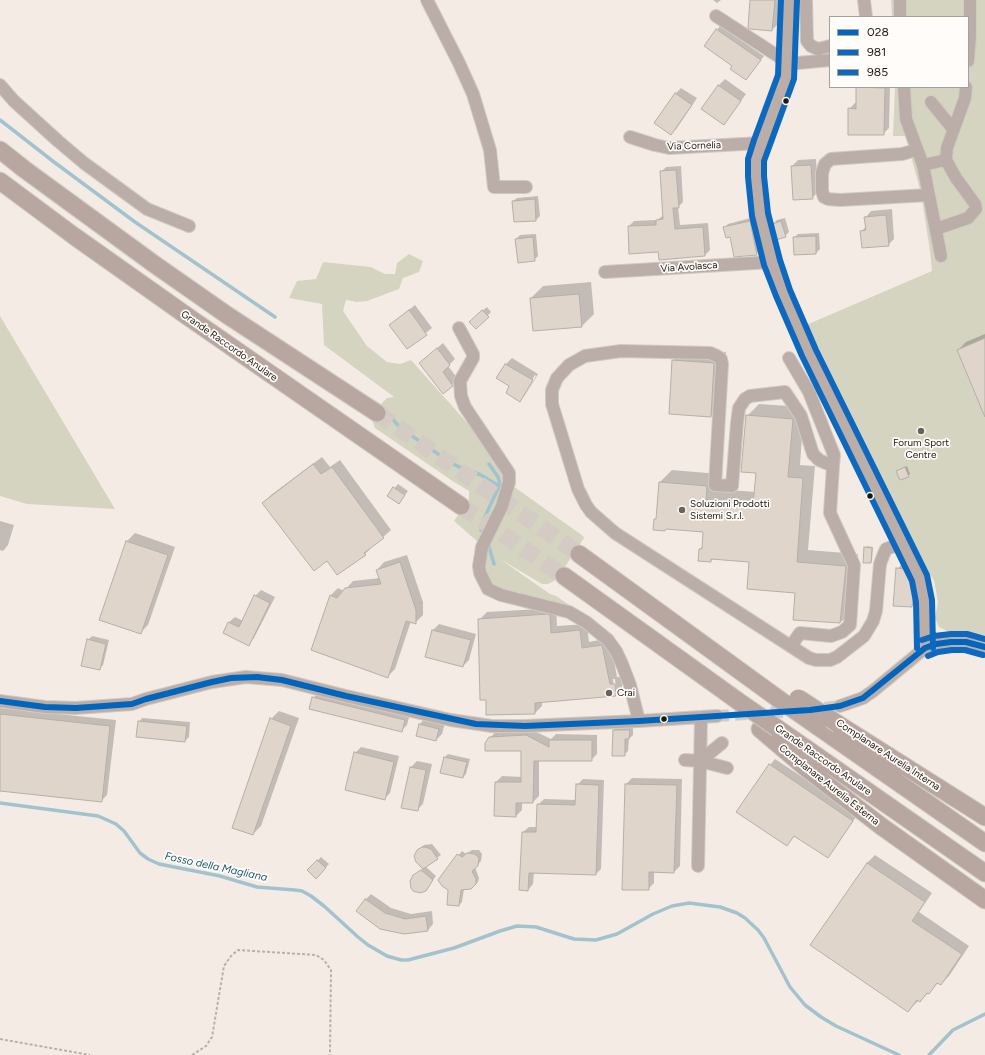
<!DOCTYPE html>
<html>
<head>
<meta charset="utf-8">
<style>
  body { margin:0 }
  #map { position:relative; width:985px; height:1055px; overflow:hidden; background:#f4ece4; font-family:Figtree,sans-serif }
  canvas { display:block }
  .legend { position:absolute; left:829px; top:16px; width:140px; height:72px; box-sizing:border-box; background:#fffcf9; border:1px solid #a4a09d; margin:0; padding:5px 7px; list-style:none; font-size:12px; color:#1c1712 }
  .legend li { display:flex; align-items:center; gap:8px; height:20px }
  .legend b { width:20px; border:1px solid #a4a09d }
</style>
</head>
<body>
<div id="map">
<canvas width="985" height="1055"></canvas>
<ul class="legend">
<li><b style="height:5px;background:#0065bd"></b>028</li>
<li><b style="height:5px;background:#0c69bf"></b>981</li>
<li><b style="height:5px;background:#0c69bf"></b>985</li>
</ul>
</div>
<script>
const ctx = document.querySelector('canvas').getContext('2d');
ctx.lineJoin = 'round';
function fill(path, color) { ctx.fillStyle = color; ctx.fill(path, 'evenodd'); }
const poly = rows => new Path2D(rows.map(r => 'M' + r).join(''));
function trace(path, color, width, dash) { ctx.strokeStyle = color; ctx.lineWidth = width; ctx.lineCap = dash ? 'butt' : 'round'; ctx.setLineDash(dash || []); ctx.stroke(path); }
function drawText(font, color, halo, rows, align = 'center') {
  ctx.font = font + ' Figtree,sans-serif'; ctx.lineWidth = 3.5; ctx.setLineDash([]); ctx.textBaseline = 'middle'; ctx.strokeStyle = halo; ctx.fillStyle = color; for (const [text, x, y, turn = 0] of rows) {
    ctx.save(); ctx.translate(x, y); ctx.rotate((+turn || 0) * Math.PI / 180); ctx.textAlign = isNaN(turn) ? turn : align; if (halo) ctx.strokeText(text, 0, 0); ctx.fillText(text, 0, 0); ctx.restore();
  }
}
const green = poly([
  [891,0,985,0,985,641,953,634,939,627,935,618,938,602,934,580,918,559,903,523,877,474,836,389,806,325,932,271,930,251,921,193,908,145,907,136,893,136,895,87,968,87,968,17,892,17],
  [409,254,423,261,419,272,403,278,399,289,367,301,357,302,346,300,343,311,367,346,387,362,400,364,411,360,470,426,503,471,504,484,503,490,478,542,454,521,469,499,469,491,454,482,375,428,372,420,383,402,387,398,394,397,324,345,322,304,289,298,297,281,316,279,323,262,371,267,385,274,395,274,397,263],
  [0,316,115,509,27,504,0,496],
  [513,486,583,536,584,538,561,573,554,581,548,584,542,584,500,559,550,594,556,596,581,613,542,599,521,595,520,592,516,592,516,594,492,587,483,567,484,556]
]);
const shadow = poly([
  [713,0,721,0,717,3],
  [751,0,780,0,778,24,772,30],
  [720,26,764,56,746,79,733,66,717,30],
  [725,79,746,94,729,118,724,123,702,108,719,85],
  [858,87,890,87,889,128,883,134,849,109,855,103,857,103],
  [681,88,697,98,677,128,671,134,675,94],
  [816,159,818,192,812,198,792,166,798,160],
  [681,166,683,202,678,207,680,225,708,223,710,250,705,255,660,259,659,251,629,226,634,221,657,220,664,215,661,172,666,167],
  [538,196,540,216,536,220,513,201,517,198],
  [892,209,894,239,888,245,862,231,866,226,866,217,871,211],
  [754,217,760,250,756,254,730,236,724,228,728,224],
  [785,218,789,232,785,236,773,224,777,220],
  [819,233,820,249,816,253,794,238,798,234],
  [536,234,538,256,534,260,516,239,520,235],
  [591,282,594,314,582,326,531,298,543,286],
  [415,305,432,328,407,348,390,325],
  [487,307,491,312,476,328,474,318],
  [985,334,985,416,958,350,966,342],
  [443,343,455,359,448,366,458,379,452,385,426,358],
  [685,348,726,352,723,404,711,416,673,361],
  [512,358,538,374,526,394,520,400,511,386,498,378,506,364],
  [535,375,536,376,525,395,523,395],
  [759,404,804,407,800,465,815,466,808,550,858,554,853,610,841,622,794,619,796,592,750,561,713,559,711,561,700,549,703,546,704,531,667,528,665,530,655,519,658,517,660,482,672,470,719,474,717,489,756,492,757,472,747,416],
  [322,457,330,467,340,460,391,530,373,546,365,554,327,560,263,503,271,495],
  [907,466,910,474,901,479,897,471],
  [398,484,408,491,399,503,388,496],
  [0,521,14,525,8,545,3,551,0,550],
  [135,533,175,547,148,625,140,633,100,619,127,541],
  [867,546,873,547,872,561,871,562,865,548],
  [407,555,423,602,423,615,416,622,411,621,395,669,388,676,330,596,338,588,344,591,353,581,380,578,377,570,384,562],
  [903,563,912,563,919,584,918,601,912,606,897,569],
  [261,590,275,597,254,638,249,644,229,622,235,617,243,621,255,596],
  [556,608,557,626,587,624,589,642,609,638,610,639,617,677,622,677,622,688,615,695,542,702,542,706,535,713,487,700,480,619,487,612],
  [613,679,615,679,616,690,614,690],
  [439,624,476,634,469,660,463,666,426,656,433,630],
  [92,636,109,640,103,665,99,669,88,640],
  [319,692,410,714,407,725,401,731,313,698],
  [0,708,116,720,107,795,101,801,0,790],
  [279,711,299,718,261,826,253,834,271,719],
  [142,718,190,722,189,737,185,741,139,722],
  [425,718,445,723,442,734,436,740,420,724],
  [617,726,633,727,633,735,629,739,628,751,624,755,614,730],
  [532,730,551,739,556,734,597,735,597,754,591,760,539,760,539,796,533,802,522,802,522,810,516,816,496,782,502,776,522,777,522,750,490,738,496,731],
  [361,747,399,756,390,793,384,799,355,753],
  [448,754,470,759,466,774,463,777,445,757],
  [775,759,858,814,833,851,827,857,795,835,787,845,770,765],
  [417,761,432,764,423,804,417,810,411,767],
  [632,778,682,779,680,866,674,872,654,871,654,883,648,889,623,889,626,784],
  [583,779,604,780,601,869,596,874,534,872,533,884,528,890,523,832,529,827,538,827,538,805,544,799,577,800,577,785],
  [432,844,441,855,425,866,436,876,426,890,416,874,424,868,416,859,420,849,424,845],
  [472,850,479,850,482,854,481,861,475,867,479,878,478,882,474,886,464,889,462,902,459,905,449,890,439,880,462,851,466,854],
  [875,855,932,893,919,912,969,946,949,976,941,984,939,982,920,1001,919,1000,908,1011,812,945,867,863],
  [321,857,329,864,320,874,308,870],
  [371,894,391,908,411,914,432,911,433,924,428,930,404,933,365,900]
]);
const stream = poly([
  [0,120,54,162,135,222,275,317],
  [390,415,395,422,402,429,444,458,457,466,481,475,499,486],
  [481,530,484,519,500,484,498,477,489,464],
  [488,543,494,564],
  [0,803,98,816,116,824,124,831,140,853,148,859,159,864,220,876,257,887,295,890,302,891,311,896,324,906,358,937,368,945,387,956,401,960,408,960,454,948,500,931,517,926,536,927,574,939,596,940,617,934,653,914,672,906,689,903,720,907,737,913,745,918,758,930,764,938,790,987,805,1005,821,1017,836,1026,899,1055],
  [929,1055,953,1030,985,1014]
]);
const building = poly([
  [750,0,775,0,772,31,750,29,748,28,750,0],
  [716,29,761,60,746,80,730,69,732,66,704,46,716,29],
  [718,85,741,101,724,125,701,109,718,85],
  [856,87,885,88,884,135,848,135,848,108,856,109,856,87],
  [675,93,692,105,671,135,654,123,675,93],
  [811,165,813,199,793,200,791,166,811,165],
  [676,170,679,208,673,208,675,229,703,227,705,256,659,260,658,252,629,254,628,226,656,225,656,220,663,219,660,171,676,170],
  [535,199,536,221,514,222,512,201,535,199],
  [886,215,889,246,862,248,860,231,866,230,864,217,886,215],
  [750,221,757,255,734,257,730,237,726,238,723,227,750,221],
  [781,221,786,237,776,240,772,224,781,221],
  [816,236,816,254,794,255,793,237,816,236],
  [533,237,535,261,518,263,515,239,533,237],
  [579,294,582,327,533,331,530,298,579,294],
  [409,310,427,335,407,349,389,325,409,310],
  [482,310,489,317,476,329,469,322,482,310],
  [985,338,985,417,957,350,985,338],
  [437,348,450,365,443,372,453,386,443,394,419,363,437,348],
  [672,360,714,363,711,417,669,414,672,360],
  [505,364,533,380,520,402,506,393,509,386,496,378,505,364],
  [746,415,793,419,788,477,803,478,797,562,846,566,840,623,793,620,795,593,747,589,749,562,711,559,711,562,698,561,699,549,702,549,703,532,666,529,665,531,653,530,654,519,656,519,659,482,707,486,706,501,753,504,756,473,741,472,746,415],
  [313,464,321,474,332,467,384,538,364,553,366,555,337,575,327,561,314,571,262,503,313,464],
  [905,467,909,477,900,480,896,471,905,467],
  [393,487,405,495,399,504,387,496,393,487],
  [126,541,168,555,141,634,99,620,126,541],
  [864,547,872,548,871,563,863,563,864,547],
  [400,562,416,610,416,624,406,621,388,678,311,650,330,595,337,598,345,588,381,584,376,570,400,562],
  [896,568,906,569,912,579,911,590,914,590,912,607,893,606,896,568],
  [254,595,270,603,249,646,223,633,228,622,239,627,254,595],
  [547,614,550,615,551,633,580,630,582,648,602,645,610,684,615,684,616,696,535,703,535,714,486,715,486,700,480,700,478,619,547,614],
  [432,630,471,640,463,667,425,657,432,630],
  [87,639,106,644,100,670,81,666,87,639],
  [312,697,405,720,402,732,309,709,312,697],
  [0,714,110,726,102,802,0,791,0,714],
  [270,718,291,726,253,835,232,828,270,718],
  [138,721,187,726,185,742,136,737,138,721],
  [419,724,439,729,436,741,416,736,419,724],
  [613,730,630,730,629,739,625,739,625,756,612,756,613,730],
  [526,735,549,747,549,740,592,740,592,761,534,761,533,803,516,803,516,817,494,816,495,782,521,782,521,751,485,751,485,743,489,737,526,735],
  [354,752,394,762,385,800,345,790,354,752],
  [444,757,467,762,463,778,440,773,444,757],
  [769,764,853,821,828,858,794,836,787,846,736,812,769,764],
  [410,767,426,770,418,811,401,808,410,767],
  [576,784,599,785,596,875,529,873,528,891,519,890,522,832,536,832,537,804,575,805,576,784],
  [625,784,677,785,674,873,649,872,649,890,622,890,625,784],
  [422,847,425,847,431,849,438,859,423,869,416,862,414,856,417,850,422,847],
  [467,853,475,854,479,858,478,866,472,871,476,879,476,884,471,889,461,890,459,906,447,905,448,890,442,886,438,880,457,854,462,857,467,853],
  [317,860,326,868,316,879,307,870,317,860],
  [867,863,925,902,912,921,962,954,941,985,937,983,929,994,927,993,920,1002,917,1000,908,1012,810,945,867,863],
  [421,870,433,880,426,891,420,893,413,891,411,888,410,881,413,875,421,870],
  [365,899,385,913,405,919,426,916,428,931,404,934,380,929,356,911,365,899]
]);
const minorTunnel = poly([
  [717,716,810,710,840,706]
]);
const highwayTunnel = poly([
  [377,413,579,554],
  [461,506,564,576]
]);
const path = poly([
  [0,1039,90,1055],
  [192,1055,206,1046,212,1037,224,966,231,956,238,950,316,955,324,960,331,970,330,1055]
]);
const minor = poly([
  [427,0,459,63,473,94,490,150,494,187,526,187],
  [789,0,786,77,761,143,756,160,756,176,760,214,772,262,783,293,809,353,920,578,924,601,925,648],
  [806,0,807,41,811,46,818,49,830,46],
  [864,0,866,17],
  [716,16,787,62],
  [900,17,900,0],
  [968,61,970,36,970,0],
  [787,64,830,60],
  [0,85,14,101,58,141,84,163,147,209,189,226],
  [904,87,906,119,923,165,941,256],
  [931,102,953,129],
  [630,137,655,145,669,148,761,143],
  [916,150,902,154,831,159,825,164,822,173,822,191,824,197,828,199,840,200,929,195],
  [923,165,946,160],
  [936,229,968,218,976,209,975,204,956,178,946,160,947,148,965,98,966,87],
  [605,272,772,262],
  [459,328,473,354,473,358,460,381,461,396,465,407,509,473,509,482],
  [789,358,809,392,828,440,834,455,833,466],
  [482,547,479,566,480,573,488,589,501,595,569,612,586,622,608,640,616,651,622,664,630,685,639,721],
  [791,646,800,633,831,636,842,632,850,625,854,565,830,513,833,466,819,460,813,454,801,416,785,392,750,396,745,399,739,408,737,423,732,486,715,485,722,364,721,359,717,356,710,353,621,351,585,356,569,365,557,378,552,390,552,404,578,489,586,505,591,512,615,533,809,658,816,660,830,660,837,657,864,636,873,621,876,611,880,564,883,556,886,549,903,543],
  [0,701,45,707,76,708,132,704,146,699,212,682,246,677,282,680,346,696,451,720,492,726,525,726,639,721,717,716],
  [840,706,863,698,873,691,925,648,936,644,951,642,966,642,985,647],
  [685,760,700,761,727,768],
  [700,761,722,743],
  [698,866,701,717]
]);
const highway = poly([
  [0,150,24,169,154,264,227,315,377,413],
  [0,181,74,236,187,316,461,506],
  [579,554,780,700],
  [564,576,738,701],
  [838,724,985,817],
  [817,726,985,843],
  [777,728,985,873],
  [760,729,807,769,881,826,985,900]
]);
const minorBridge = poly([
  [482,547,502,506,509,482]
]);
const highwayBridge = poly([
  [798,698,838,724],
  [780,700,817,726],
  [738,701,777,728]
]);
const bus1 = poly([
  [0,701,45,707,76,708,132,704,146,699,212,682,231,678,257,677,282,680,346,696,476,724,525,726,639,721,810,710,840,706,863,698,925,648,936,644,951,642,966,642,985,647]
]);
const bus2 = poly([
  [781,0,778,75,754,140,748,159,748,177,752,216,764,265,776,296,802,356,912,581,916,602,917,648],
  [928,656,938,652,952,650,965,650,983,655]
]);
const bus3 = poly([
  [797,0,794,79,764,161,764,176,768,213,780,260,790,290,816,350,927,575,932,600,933,648],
  [922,640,934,636,951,634,967,634,985,639]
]);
const markers = [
  [786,101,3.5,"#1c1712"],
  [921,431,4,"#68625c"],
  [870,496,3.5,"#1c1712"],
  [682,510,4,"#68625c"],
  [609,693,4,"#68625c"],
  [664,719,3.5,"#1c1712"]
];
const streetNames = [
  ["Via Cornelia",694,146,-2],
  ["Via Avolasca",689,267,-4],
  ["Grande Raccordo Anulare",229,346,35],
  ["Complanare Aurelia Interna",888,755,33],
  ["Grande Raccordo Anulare",823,760,35],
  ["Complanare Aurelia Esterna",829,785,38]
];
const poiNames = [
  ["Forum Sport",921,443,"center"],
  ["Centre",921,455,"center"],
  ["Soluzioni Prodotti",690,504],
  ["Sistemi S.r.l.",690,516],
  ["Crai",617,693]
];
const waterNames = [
  ["Fosso della Magliana",216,867,12]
];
fill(green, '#d4d4c0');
fill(shadow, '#0003');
trace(stream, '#a2c3ce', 3.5);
fill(building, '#dfd5ca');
trace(building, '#b5afa9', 1);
trace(minorTunnel, '#d4ccc4', 12, [12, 6]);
trace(highwayTunnel, '#d4ccc4', 17, [17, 8]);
trace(minor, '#d0cac4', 14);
trace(highway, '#d0cac4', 19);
trace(path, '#bab0ab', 2, [3, 2]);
trace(minor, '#bbada8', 12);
trace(highway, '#b8a7a1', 17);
trace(minorBridge, '#d0cac4', 14, []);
trace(highwayBridge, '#d0cac4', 19, []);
trace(minorBridge, '#bbada8', 12);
trace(highwayBridge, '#b8a7a1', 17);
trace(bus1, '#0065bd', 6);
trace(bus2, '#0c69bf', 6);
trace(bus3, '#0c69bf', 6);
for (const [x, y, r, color] of markers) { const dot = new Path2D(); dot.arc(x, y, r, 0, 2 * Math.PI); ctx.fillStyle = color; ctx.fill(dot); trace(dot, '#fffcf9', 1.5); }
drawText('10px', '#1c1712', '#fffcf9', streetNames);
drawText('10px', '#1c1712', '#fffcf9', poiNames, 'left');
drawText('italic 11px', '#1a5c71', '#fffcf9', waterNames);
</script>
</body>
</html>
